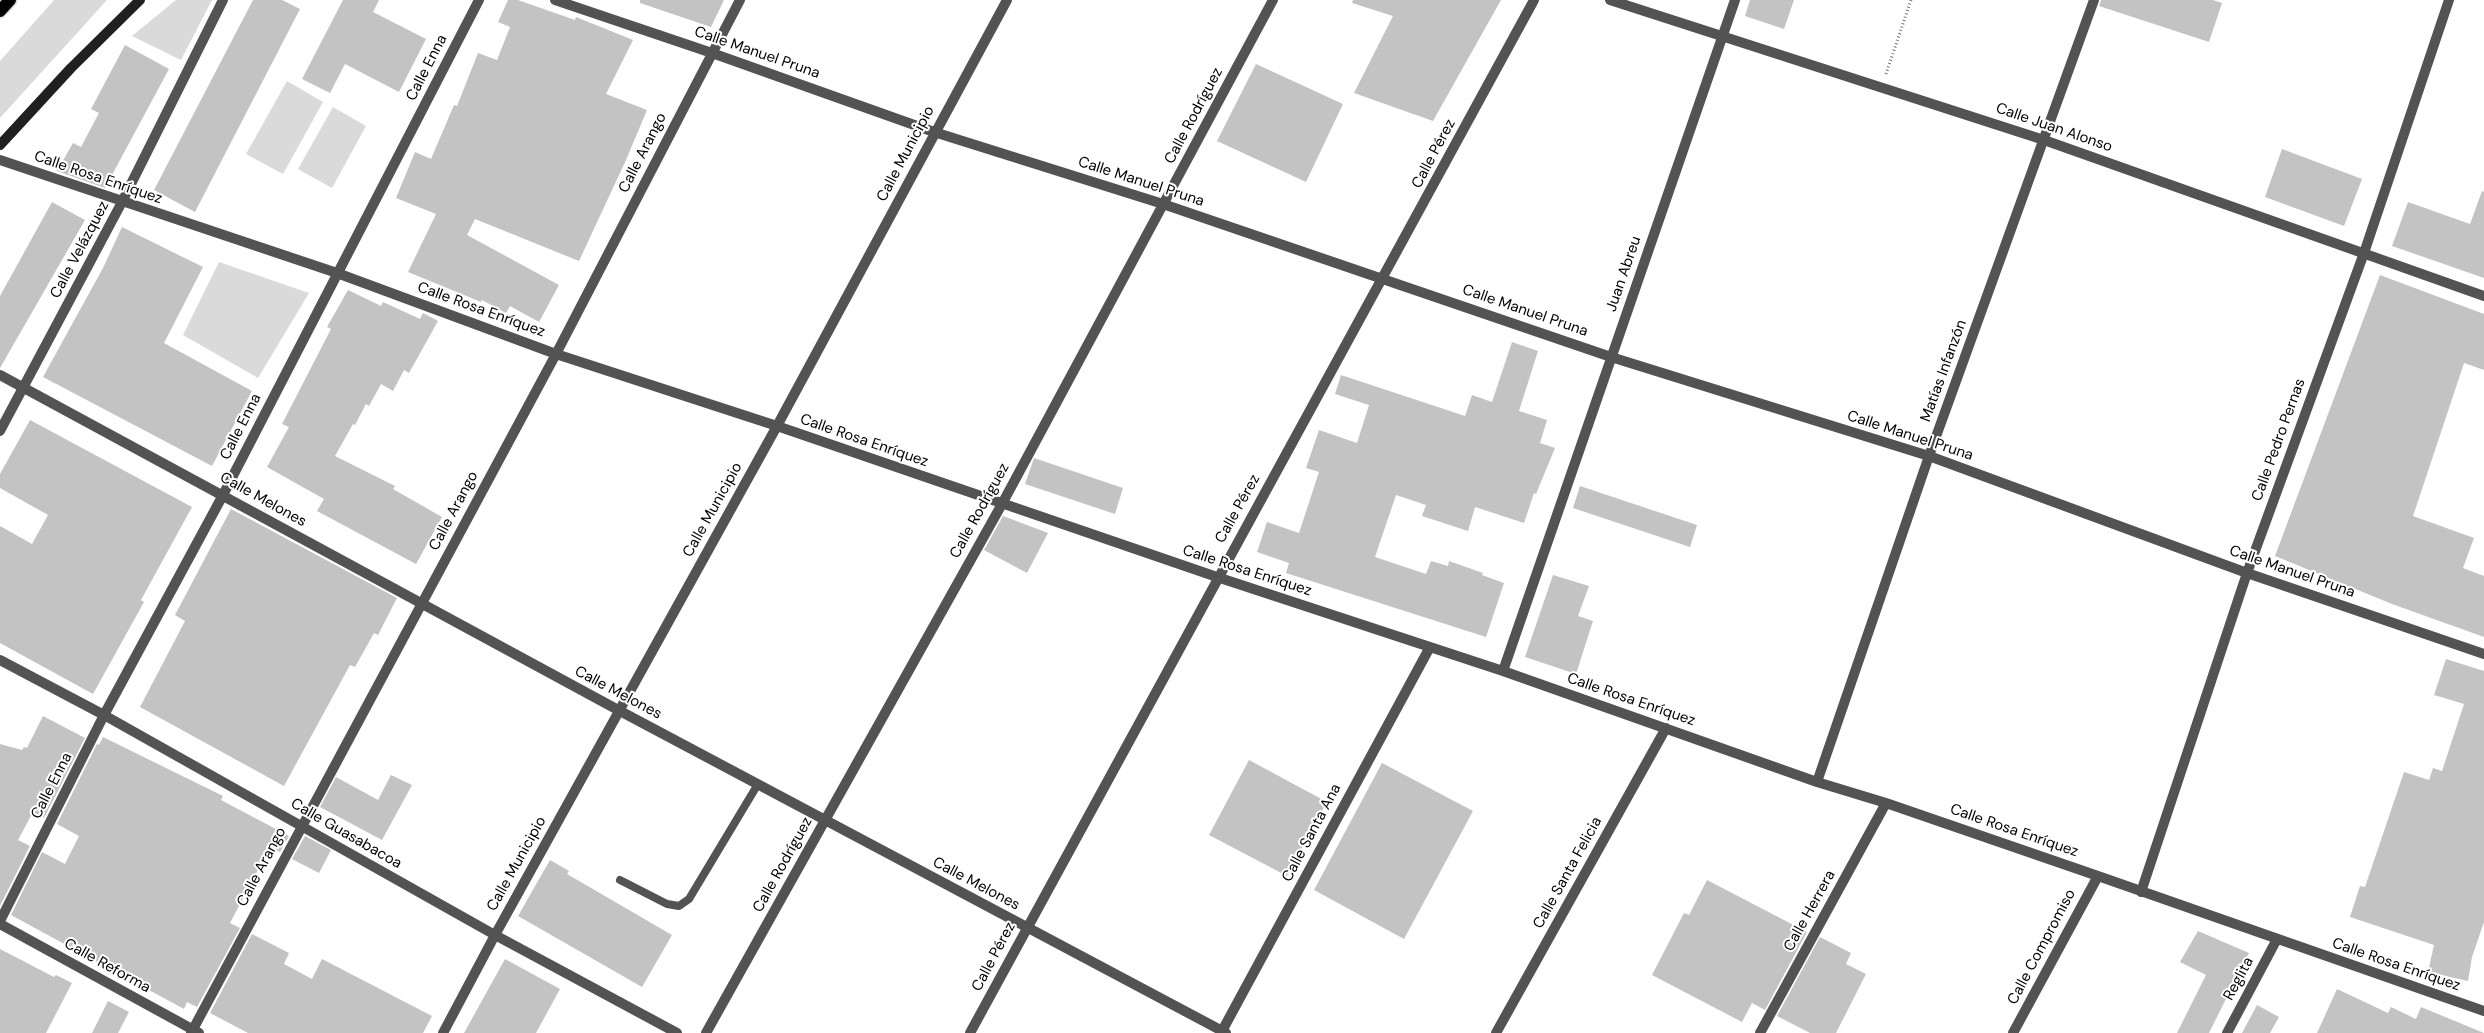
<!DOCTYPE html>
<html>
<head>
<meta charset="utf-8">
<style>
  body { margin:0 }
  canvas { display:block; background:#fff }
</style>
</head>
<body>
<canvas width="2484" height="1033"></canvas>
<script>
const ctx = document.querySelector('canvas').getContext('2d');
ctx.lineJoin = 'round';
function fill(path, color) { ctx.fillStyle = color; ctx.fill(path, 'evenodd'); }
const poly = rows => new Path2D(rows.map(r => 'M' + r).join(''));
function trace(path, color, width, dash) { ctx.strokeStyle = color; ctx.lineWidth = width; ctx.lineCap = dash ? 'butt' : 'round'; ctx.setLineDash(dash || []); ctx.stroke(path); }
function drawText(font, color, halo, rows, align = 'center') {
  ctx.font = font + ' "DM Sans",sans-serif'; ctx.lineWidth = 4; ctx.setLineDash([]); ctx.textBaseline = 'middle'; ctx.strokeStyle = halo; ctx.fillStyle = color; for (const [text, x, y, turn = 0] of rows) {
    ctx.save(); ctx.translate(x, y); ctx.rotate((+turn || 0) * Math.PI / 180); ctx.textAlign = isNaN(turn) ? turn : align; if (halo) ctx.strokeText(text, 0, 0); ctx.fillText(text, 0, 0); ctx.restore();
  }
}
const green = poly([
  [54,0,107,0,0,118,0,61],
  [176,0,212,0,181,60,132,36],
  [287,81,323,102,283,174,246,154],
  [333,107,366,126,332,188,298,169],
  [219,262,309,293,258,378,183,335]
]);
const building = poly([
  [253,0,282,0,300,9,195,212,154,190],
  [343,0,379,0,373,12,426,39,399,92,345,64,330,93,302,79],
  [508,0,518,0,575,20,576,17,633,40,606,94,647,110,626,160,579,261,475,219,467,235,559,285,539,322,510,306,506,313,482,300,481,302,408,272,436,214,396,198,415,152,431,159,454,105,457,106,478,53,497,60,510,27,498,22],
  [640,0,724,0,711,27,640,3],
  [1353,0,1501,0,1433,121,1354,93,1393,16,1352,3],
  [1750,0,1794,0,1784,29,1745,16],
  [2101,0,2213,0,2222,3,2209,42,2099,6],
  [125,45,169,69,105,188,57,171,73,143,81,147,91,128,99,113,91,109],
  [1256,64,1343,104,1306,182,1217,141],
  [2282,149,2362,179,2344,226,2265,197],
  [2482,191,2484,192,2484,278,2392,246,2408,202,2470,224],
  [52,202,85,220,0,368,0,296],
  [122,227,203,267,164,343,252,391,212,466,43,377,103,268],
  [2380,275,2484,314,2484,370,2464,363,2413,516,2474,538,2463,568,2484,576,2484,637,2392,604,2275,556],
  [348,290,381,306,383,302,420,319,423,313,438,321,409,373,404,370,393,391,381,384,369,406,366,404,355,425,353,424,335,456,395,486,393,489,442,517,416,564,317,511,324,499,267,467,289,427,282,424,331,329,327,327],
  [1512,342,1538,351,1519,411,1547,420,1540,443,1555,448,1536,494,1534,493,1524,523,1475,507,1468,531,1422,516,1426,505,1396,495,1375,557,1426,574,1431,561,1448,566,1449,561,1483,573,1482,575,1504,583,1486,637,1286,573,1289,563,1257,552,1267,522,1299,533,1319,472,1306,468,1319,430,1357,443,1369,405,1335,394,1341,375,1465,416,1472,395,1492,402],
  [30,420,192,507,141,600,144,602,93,694,0,643,0,526,32,544,48,515,0,488,0,474],
  [1034,458,1123,488,1115,514,1025,484],
  [1580,486,1697,525,1690,547,1573,508],
  [231,509,397,598,378,635,374,633,355,667,350,665,284,786,140,707,185,621,175,615],
  [1003,516,1048,533,1027,573,984,550],
  [1553,575,1589,586,1578,616,1593,621,1576,674,1525,657],
  [2446,659,2484,671,2484,922,2472,957,2468,981,2428,972,2434,945,2350,917,2360,886,2365,887,2404,772,2429,780,2433,768,2442,771,2464,704,2434,695],
  [43,716,85,738,44,818,33,812,18,840,30,846,0,906,0,744,22,750,24,747,27,748],
  [103,737,223,796,221,800,289,836,280,852,270,847,230,923,240,928,197,1007,187,1002,184,1009,11,915,42,852,65,864,79,836,57,824,97,744,99,745],
  [1249,760,1327,802,1287,876,1209,835],
  [1382,763,1473,811,1404,939,1314,890],
  [391,775,412,785,382,840,320,807,336,777,378,800],
  [305,836,331,850,319,873,292,859],
  [550,860,569,871,567,874,672,935,642,987,518,916],
  [1707,880,1807,932,1765,1010,1752,1003,1742,1022,1652,975,1684,913,1689,915],
  [2198,931,2249,953,2209,1033,2177,1033,2206,975,2180,962],
  [252,934,289,953,284,964,312,979,322,959,432,1016,423,1033,248,1033,210,1013],
  [1820,937,1851,953,1846,964,1866,974,1836,1033,1810,1033,1777,1016],
  [0,949,54,977,56,975,72,983,46,1033,0,1033],
  [505,959,560,989,536,1033,464,1033],
  [2337,989,2388,1013,2391,1007,2416,1019,2421,1007,2484,1033,2317,1033],
  [108,1001,129,1012,118,1033,92,1033],
  [2257,1005,2279,1017,2270,1033,2242,1033]
]);
const path = poly([
  [1886,74,1911,0]
]);
const service = poly([
  [620,880,667,904,679,906,689,899,758,784]
]);
const minor = poly([
  [555,0,712,53,934,132,1163,204,1611,357,1929,456,2247,573,2484,654],
  [1610,0,2044,140,2484,296],
  [0,160,337,273,556,354,777,426,1217,577,1503,671,1817,782,1886,803,2098,876,2484,1011],
  [0,375,620,711,1226,1033],
  [0,431,122,202,223,0],
  [0,660,104,715,495,935,677,1033],
  [1503,671,1735,0],
  [1817,782,1929,456,2094,0],
  [2141,892,2247,573,2364,253,2449,0],
  [0,921,104,715,223,495,479,0],
  [191,1033,556,354,740,0],
  [443,1033,495,935,777,426,1007,0],
  [706,1033,1002,504,1273,0],
  [970,1033,1534,0],
  [1221,1033,1430,647],
  [1496,1033,1666,728],
  [1760,1033,1886,803],
  [2013,1033,2098,876],
  [2227,1033,2277,939]
]);
const tertiary = poly([
  [0,924,199,1033]
]);
const secondary = poly([
  [0,145,71,68,140,0]
]);
const primary = poly([
  [0,11,10,0]
]);
const streetNames = [
  ["Calle Manuel Pruna",757,53,19],
  ["Calle Enna",427,68,-63],
  ["Calle Rodríguez",1194,116,-62],
  ["Calle Juan Alonso",2054,128,19],
  ["Calle Arango",643,153,-63],
  ["Calle Municipio",906,154,-62],
  ["Calle Pérez",1434,154,-62],
  ["Calle Rosa Enríquez",98,178,19],
  ["Calle Manuel Pruna",1141,182,18],
  ["Calle Velázquez",80,250,-62],
  ["Juan Abreu",1624,274,-71],
  ["Calle Rosa Enríquez",481,310,20],
  ["Calle Manuel Pruna",1525,311,19],
  ["Matías Infanzón",1944,371,-70],
  ["Calle Enna",241,427,-63],
  ["Calle Manuel Pruna",1910,436,18],
  ["Calle Pedro Pernas",2279,440,-70],
  ["Calle Rosa Enríquez",864,441,19],
  ["Calle Melones",263,500,29],
  ["Calle Pérez",1238,509,-61],
  ["Calle Municipio",713,510,-61],
  ["Calle Arango",454,511,-62],
  ["Calle Rodríguez",980,511,-61],
  ["Calle Rosa Enríquez",1247,571,18],
  ["Calle Manuel Pruna",2292,572,19],
  ["Calle Melones",618,693,28],
  ["Calle Rosa Enríquez",1631,700,19],
  ["Calle Enna",52,786,-63],
  ["Calle Rosa Enríquez",2014,831,19],
  ["Calle Santa Ana",1312,833,-62],
  ["Calle Guasabacoa",346,834,30],
  ["Calle Municipio",517,864,-61],
  ["Calle Rodríguez",783,865,-61],
  ["Calle Arango",262,867,-62],
  ["Calle Santa Felicia",1568,873,-61],
  ["Calle Melones",976,884,28],
  ["Calle Herrera",1810,911,-61],
  ["Calle Compromiso",2042,947,-62],
  ["Calle Pérez",994,957,-62],
  ["Calle Rosa Enríquez",2396,965,19],
  ["Calle Reforma",107,966,29],
  ["Reglita",2239,979,-62]
];
fill(green, '#dadada');
fill(building, '#c3c3c3');
trace(primary, '#dbdbdb', 15);
trace(path, '#757575', 3, [1, 2.5]);
trace(service, '#535353', 8);
trace(minor, '#535353', 10);
trace(tertiary, '#535353', 10);
trace(secondary, '#202020', 10);
trace(primary, '#000', 12);
drawText('15px', '#000', '#fff', streetNames);
</script>
</body>
</html>
